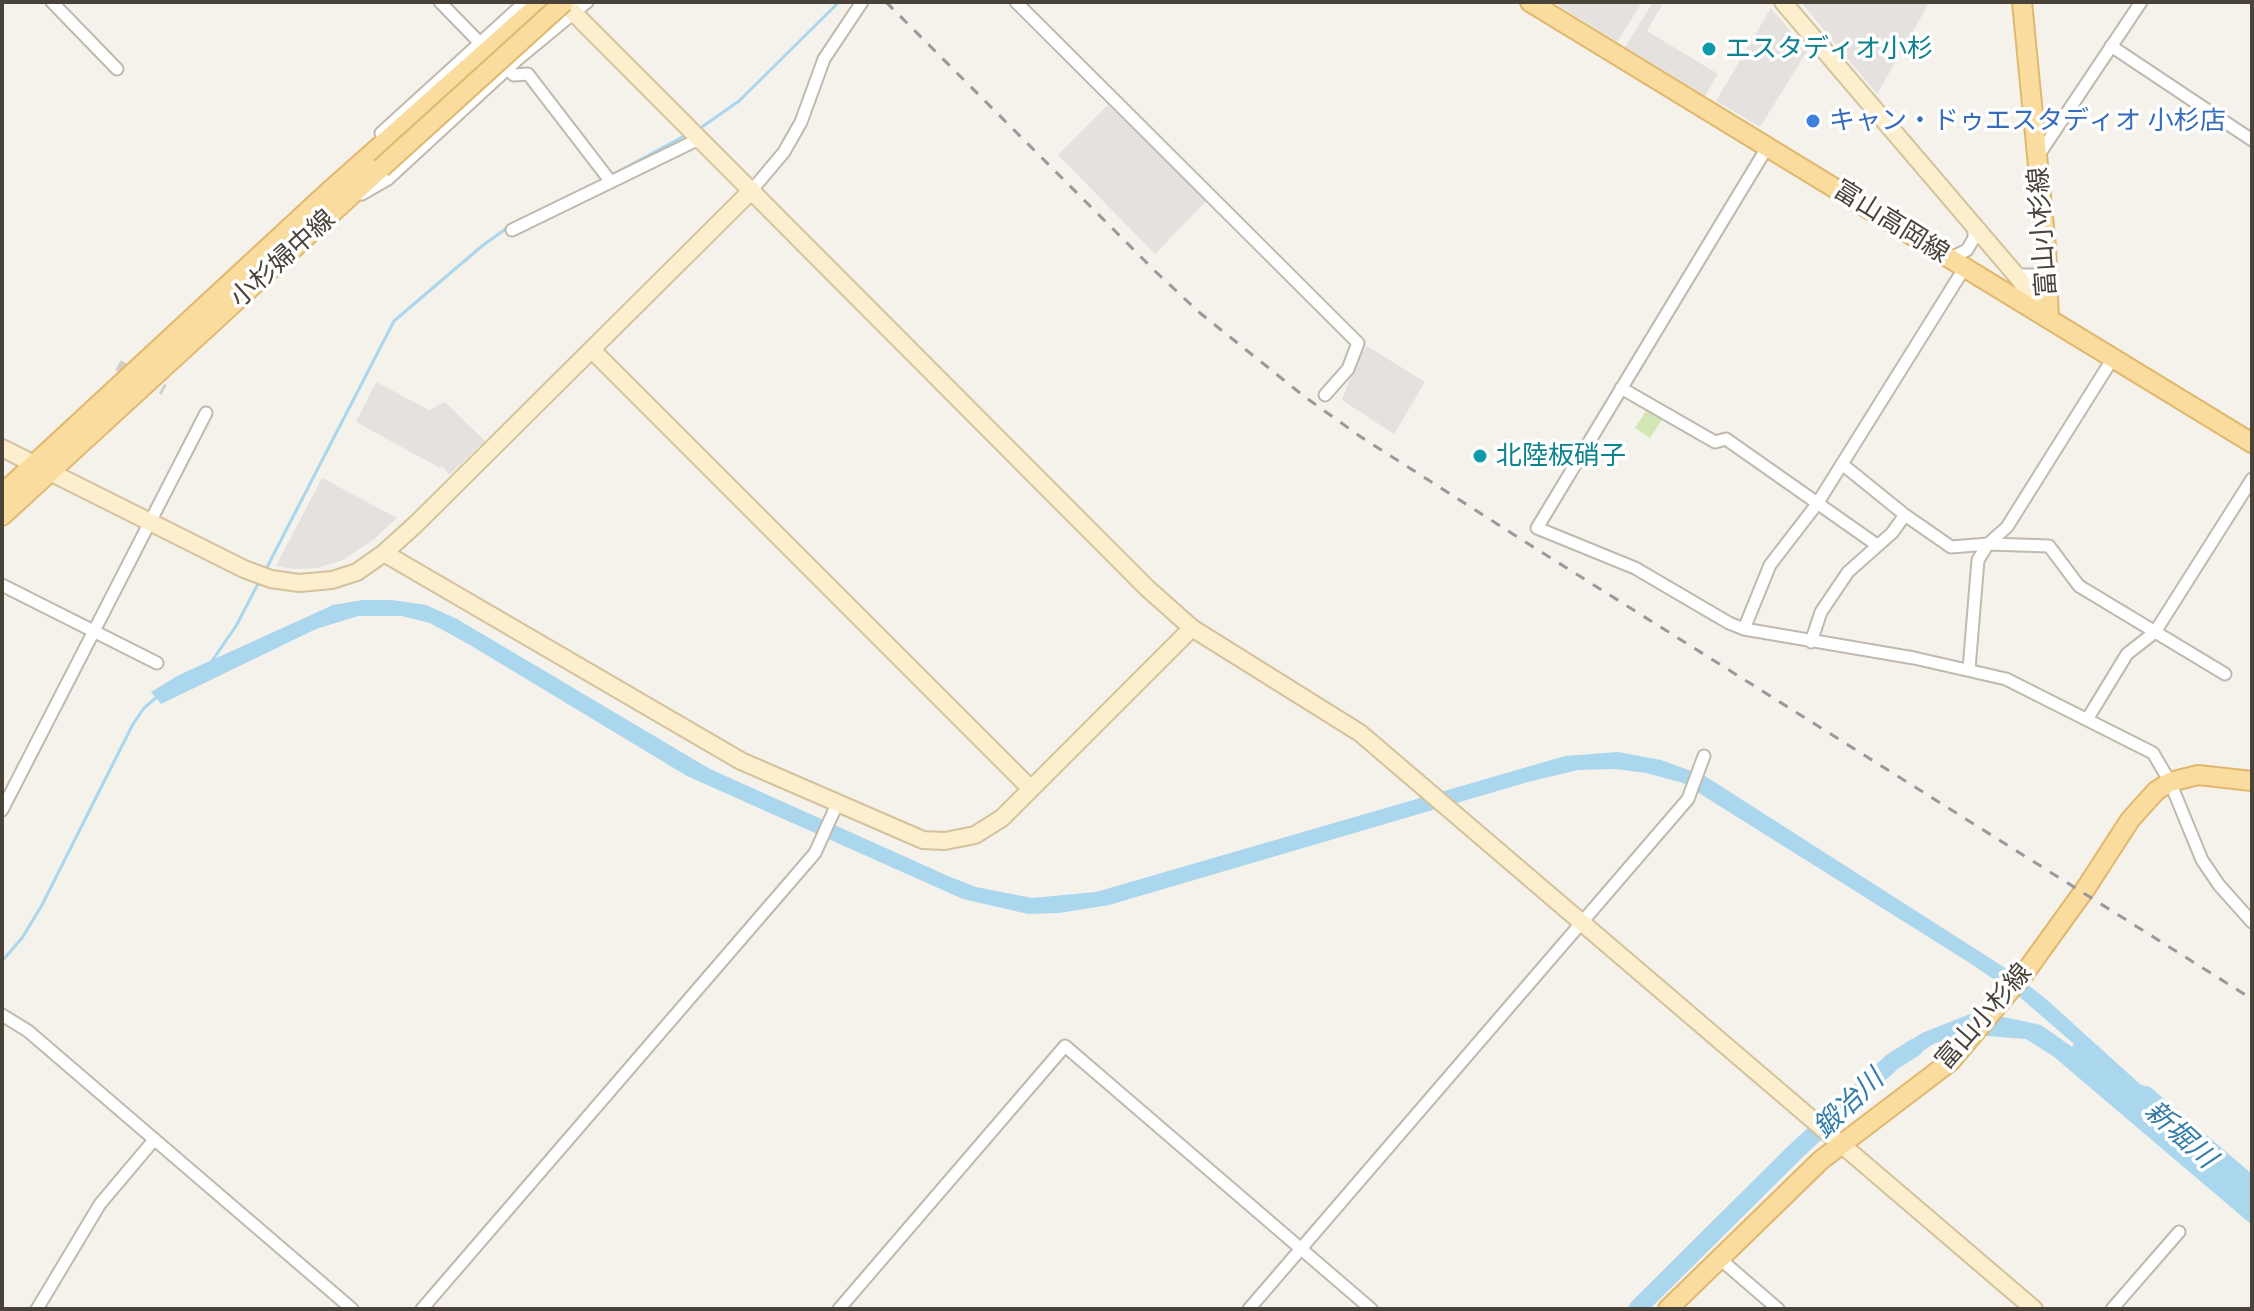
<!DOCTYPE html>
<html>
<head>
<meta charset="utf-8">
<style>
  body { margin:0 }
  #map { position:relative; width:2254px; height:1311px; overflow:hidden; background:#f5f1eb; font-family:Montserrat,sans-serif }
  canvas { display:block }
  .frame { position:absolute; inset:0; border:4px solid #494239; pointer-events:none }
</style>
</head>
<body>
<div id="map">
<canvas width="2254" height="1311"></canvas>
<div class="frame"></div>
</div>
<script>
const ctx = document.querySelector('canvas').getContext('2d');
ctx.lineJoin = 'round';
function fill(path, color) { ctx.fillStyle = color; ctx.fill(path, 'evenodd'); }
const poly = rows => new Path2D(rows.map(r => 'M' + r).join(''));
function trace(path, color, width, dash) { ctx.strokeStyle = color; ctx.lineWidth = width; ctx.lineCap = dash ? 'butt' : 'round'; ctx.setLineDash(dash || []); ctx.stroke(path); }
function drawText(font, color, halo, rows, align = 'center') {
  ctx.font = font + ' Montserrat,"Noto Sans JP",sans-serif'; ctx.lineWidth = 7; ctx.setLineDash([]); ctx.textBaseline = 'middle'; ctx.strokeStyle = halo; ctx.fillStyle = color; for (const [text, x, y, turn = 0] of rows) {
    ctx.save(); ctx.translate(x, y); ctx.rotate((+turn || 0) * Math.PI / 180); ctx.textAlign = isNaN(turn) ? turn : align; if (halo) ctx.strokeText(text, 0, 0); ctx.fillText(text, 0, 0); ctx.restore();
  }
}
const green = poly([
  [1648,408,1663,418,1650,438,1635,428]
]);
const parking = poly([
  [1553,2,1642,2,1617,42],
  [1653,2,1664,2,1647,31,1718,74,1705,96,1625,47],
  [1801,2,1928,2,1929,3,1877,94],
  [1771,8,1807,51,1760,127,1716,101],
  [1108,105,1206,201,1155,254,1058,155],
  [1367,346,1425,382,1394,434,1342,400,1359,356],
  [376,382,429,410,445,402,485,441,449,475,443,466,440,468,356,422],
  [322,478,397,518,373,540,343,560,317,568,294,569,276,566]
]);
const water = poly([
  [363,600,392,600,426,605,457,619,710,769,948,876,976,887,1032,898,1096,892,1565,756,1618,752,1661,760,1705,776,2013,973,2046,999,2141,1085,2150,1087,2252,1174,2252,1225,2053,1056,2026,1039,1961,1034,1933,1044,1899,1068,1888,1055,1922,1033,1970,1014,2004,1017,2041,1025,2072,1047,2074,1044,2022,999,1973,965,1683,783,1646,773,1615,769,1578,770,1528,782,1109,905,1059,913,1028,914,963,899,687,776,470,645,430,623,402,616,358,616,316,629,161,704,151,692,179,675,333,605]
]);
const stream = poly([
  [699,129,739,101,839,2],
  [610,176,688,134],
  [265,571,394,321,482,246,507,228],
  [212,661,236,626,259,582],
  [2,961,22,938,42,905,133,724,144,708,158,696]
]);
const river = poly([
  [1637,1309,1794,1153,1892,1062,1914,1048]
]);
const streetTunnel = poly([
  [118,365,164,390]
]);
const street = poly([
  [52,2,117,69],
  [440,2,480,43],
  [1016,2,1358,343,1348,369,1325,395],
  [2111,46,2252,140],
  [507,69,514,75,528,74,611,182],
  [381,133,525,2],
  [1768,146,1537,528,1635,568,1729,623,1744,629,1914,658,2006,679,2153,753,2170,782,2202,860,2219,885,2252,922],
  [2038,156,2141,2],
  [752,190,784,152,801,122,824,59,862,2],
  [362,194,388,179,518,59,587,2],
  [512,230,699,139],
  [1951,258,1967,250,1974,238,1974,227],
  [2016,275,2040,275,2046,266],
  [1621,388,1715,442,1726,439,1877,545],
  [1842,464,1905,515,1951,547,1988,544,2049,546,2079,586,2225,674],
  [2,585,157,663],
  [1744,629,1770,565,1817,504,1965,267],
  [1811,642,1821,612,1848,572,1892,533,1905,515],
  [1969,669,1978,560,1988,544,2007,527,2113,358],
  [2088,718,2127,654,2155,632,2252,479],
  [2,810,206,413],
  [2,1015,28,1031,352,1309],
  [1720,1259,1778,1309],
  [37,1309,100,1204,154,1140],
  [422,1309,815,853,838,802],
  [839,1309,1065,1046,1371,1309],
  [1249,1309,1688,799,1704,756],
  [2112,1309,2179,1232]
]);
const secondary = poly([
  [563,2,1147,588,1192,628,1360,733,2034,1309],
  [1783,2,2016,275,2046,314],
  [592,350,1031,789],
  [2,448,244,569,271,579,299,583,332,580,357,572,384,553,416,524,752,190],
  [384,553,741,761,923,840,945,841,975,835,1002,818,1192,628]
]);
const primary = poly([
  [1530,2,2252,443],
  [2022,2,2046,247,2049,319],
  [2,494,327,193,542,2],
  [2,516,381,168],
  [1668,1309,1821,1160,1951,1061,2024,974,2086,888,2130,820,2156,791,2170,782,2198,775,2252,781]
]);
const rail = poly([
  [886,2,1156,272,1200,313,1305,397,1361,437,1527,543,2252,999]
]);
const primaryBridge = poly([
  [381,168,564,2]
]);
const markers = [
  [1709,49,8,"#0f9aa8"],
  [1813,121,8,"#3f7fe0"],
  [1480,456,8,"#0f9aa8"]
];
const cultureNames = [
  ["エスタディオ小杉",1725,49],
  ["北陸板硝子",1496,456]
];
const shopNames = [
  ["キャン・ドゥエスタディオ 小杉店",1829,121]
];
const streetNames = [
  ["富山高岡線",1891,222,32],
  ["富山小杉線",2043,232,-94],
  ["小杉婦中線",283,259,-42],
  ["富山小杉線",1984,1017,-49]
];
const waterNames = [
  ["鍛冶川",1849,1104,-44],
  ["新堀川",2180,1135,42]
];
fill(green, '#d3e7b5');
fill(parking, '#e4e1df');
fill(water, '#aad6ee');
trace(stream, '#aad6ee', 3);
trace(river, '#aad6ee', 18);
trace(streetTunnel, '#d3cec7', 11, [11, 5.5]);
trace(street, '#c0b9ad', 15);
trace(secondary, '#d3c29c', 20);
trace(primary, '#e0b86d', 22);
trace(street, '#fff', 11);
trace(secondary, '#fdefcd', 16);
trace(primary, '#fadc9e', 18);
trace(rail, '#999', 3, [10, 10]);
trace(primaryBridge, '#e0b86d', 22, []);
trace(primaryBridge, '#fadc9e', 18);
for (const [x, y, r, color] of markers) { const dot = new Path2D(); dot.arc(x, y, r, 0, 2 * Math.PI); ctx.fillStyle = color; ctx.fill(dot); trace(dot, '#fff', 3); }
drawText('26px', '#0d838f', '#fff', cultureNames, 'left');
drawText('26px', '#366cbe', '#fff', shopNames, 'left');
drawText('26px', '#494239', '#fff', streetNames);
drawText('italic 28px', '#337daa', '#fff', waterNames);
</script>
</body>
</html>
